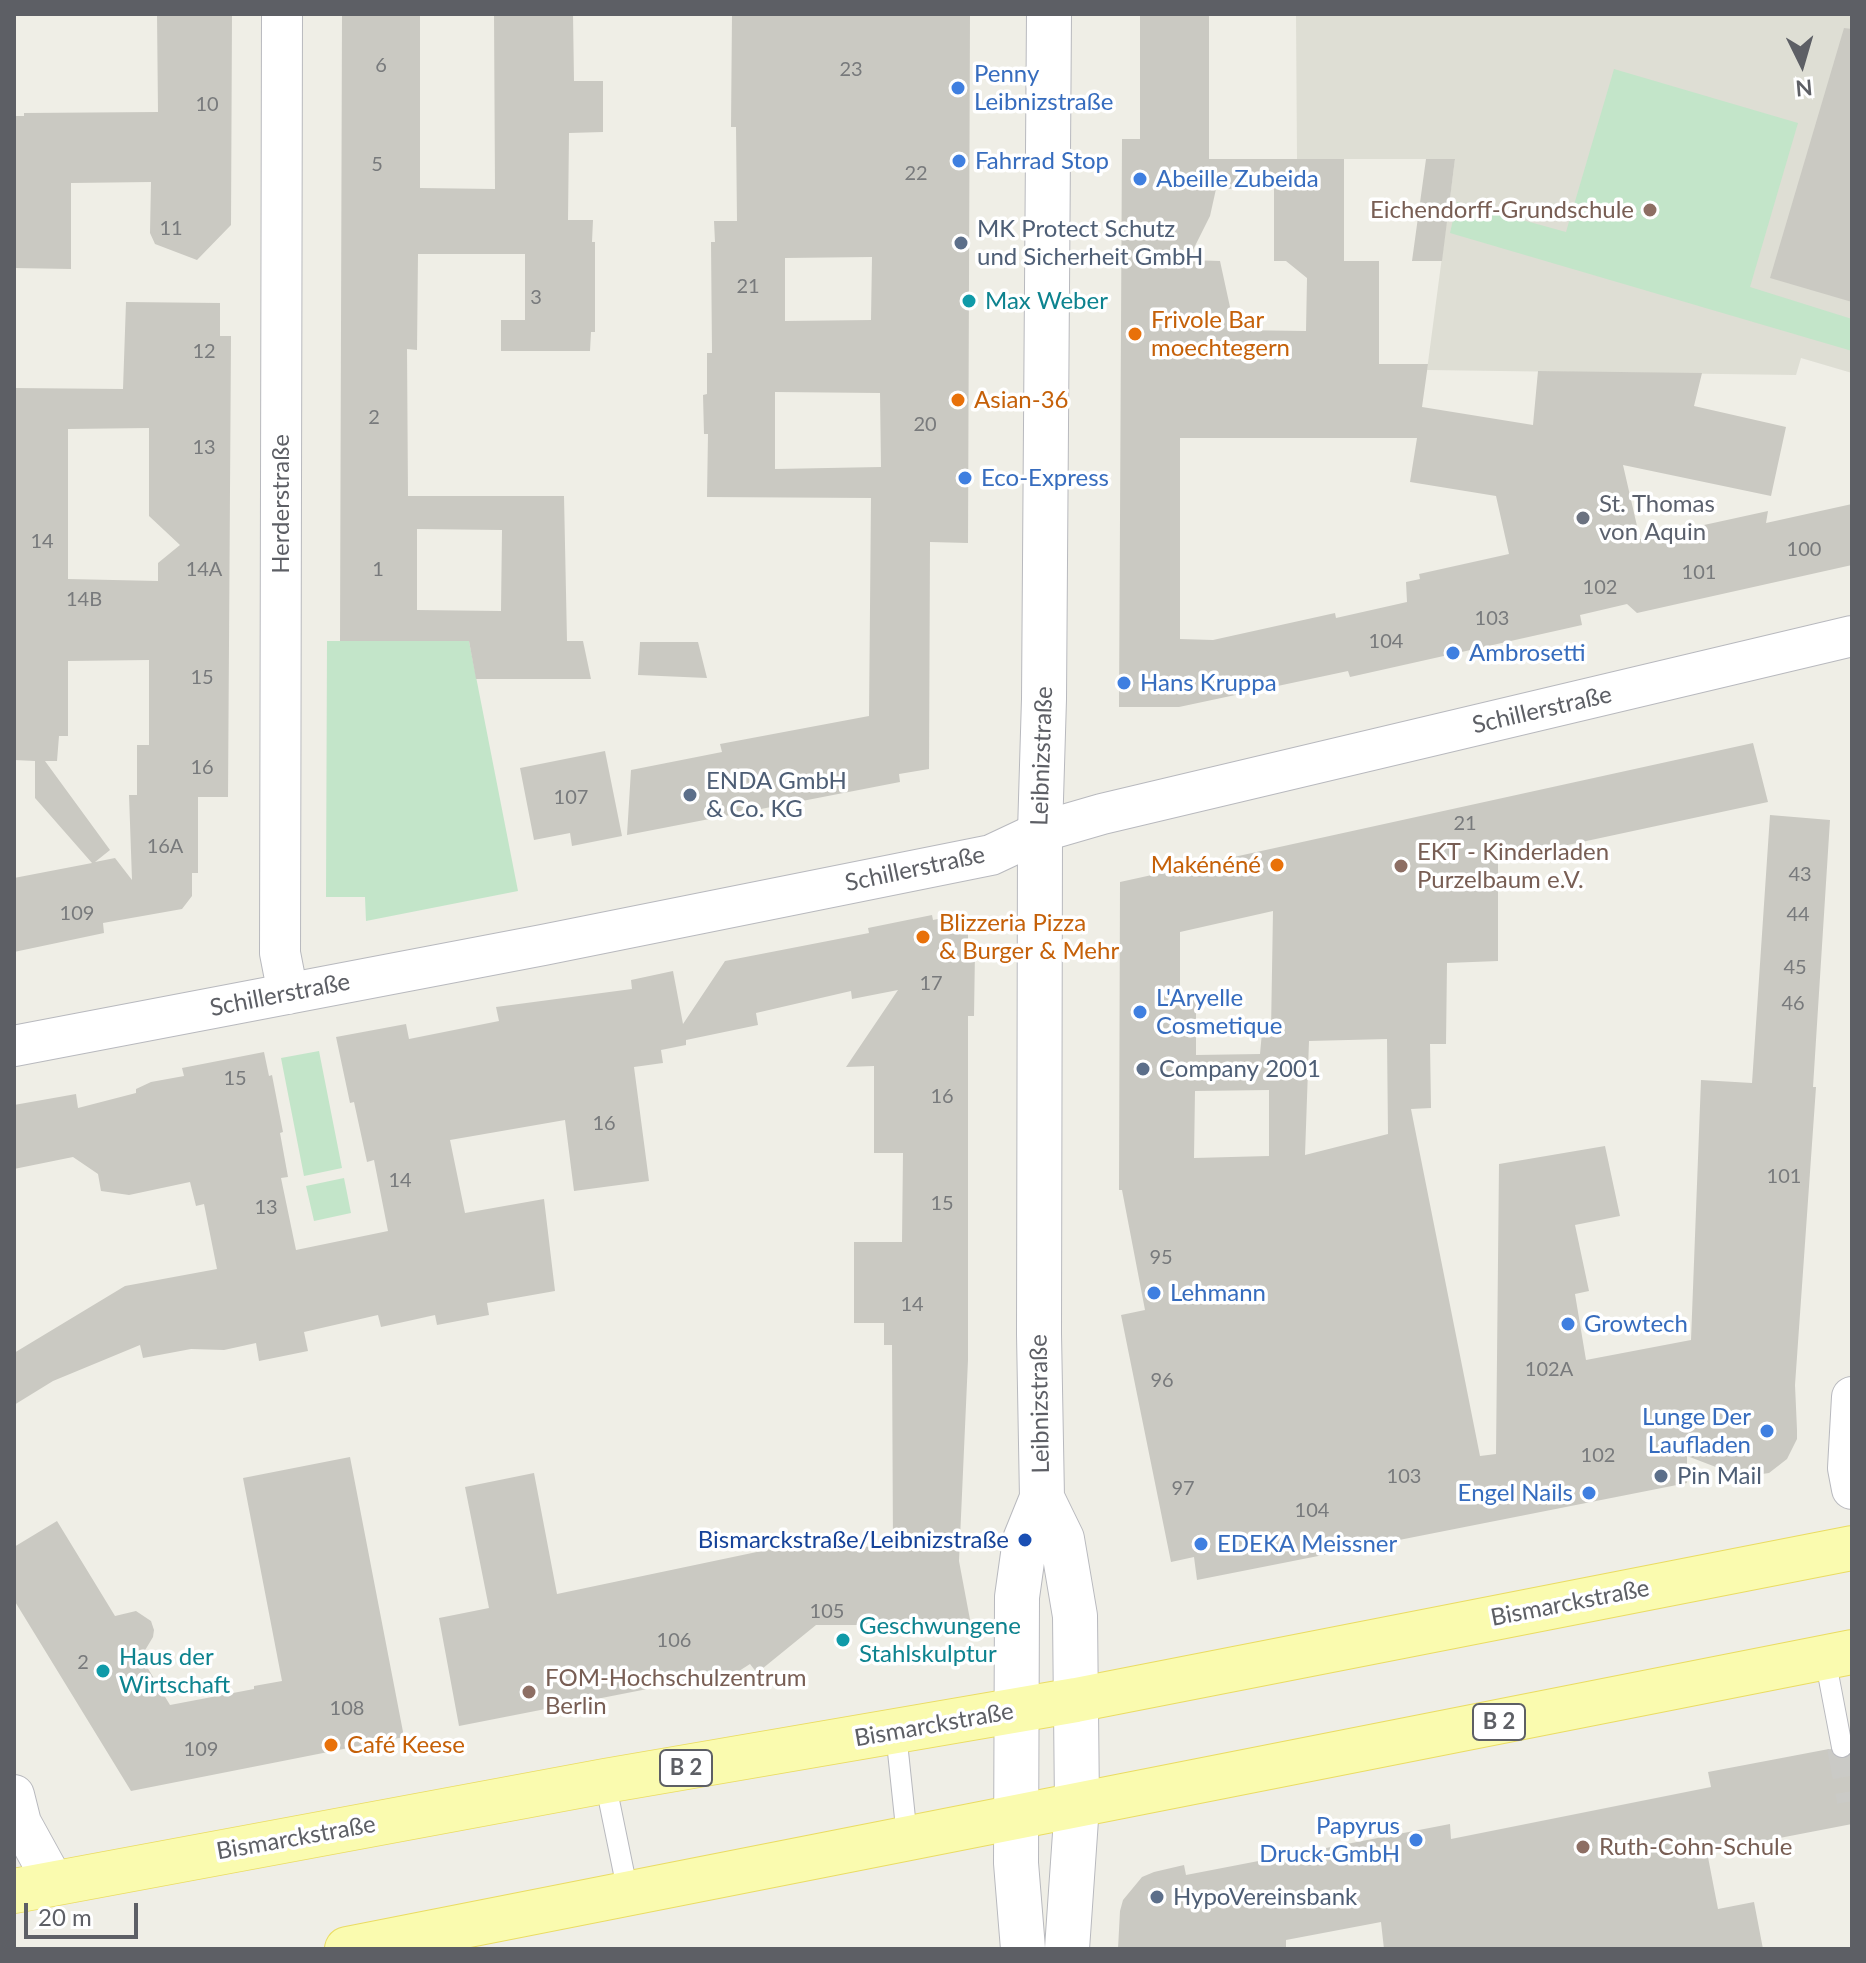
<!DOCTYPE html>
<html>
<head>
<meta charset="utf-8">
<style>
  body { margin:0 }
  #map { position:relative; width:1866px; height:1963px; overflow:hidden; background:#efeee6; font-family:Lato,sans-serif }
  canvas { display:block }
  .frame { position:absolute; inset:0; border:16px solid #5d5f65; pointer-events:none }
  .north { position:absolute; left:1762px; top:24px; width:80px; height:80px; -webkit-text-stroke:6px #fff; paint-order:stroke; rotate:175deg; font-size:22px; font-weight:700; line-height:32px; text-align:center; color:#5d5f65 }
  .north::after { content:''; display:block; margin:auto; width:28px; height:36px; background:#5d5f65; clip-path:polygon(50% 0,100% 100%,50% 72%,0 100%) }
  .scale { position:absolute; left:24px; top:1903px; width:114px; height:36px; box-sizing:border-box; border:4px solid #5d5f65; border-top:0; padding-left:10px; font-size:24px; line-height:28px; white-space:nowrap; color:#5d5f65; -webkit-text-stroke:6px #fff; paint-order:stroke }
</style>
</head>
<body>
<div id="map">
<canvas width="1866" height="1963"></canvas>
<div class="frame"></div>
<div class="north">N</div>
<div class="scale">20 m</div>
</div>
<script>
const ctx = document.querySelector('canvas').getContext('2d');
ctx.lineJoin = 'round';
function fill(path, color) { ctx.fillStyle = color; ctx.fill(path, 'evenodd'); }
const poly = rows => new Path2D(rows.map(r => 'M' + r).join(''));
function trace(path, color, width, dash) { ctx.strokeStyle = color; ctx.lineWidth = width; ctx.lineCap = dash ? 'butt' : 'round'; ctx.setLineDash(dash || []); ctx.stroke(path); }
function drawText(font, color, halo, rows, align = 'center') {
  ctx.font = font + ' Lato,sans-serif'; ctx.lineWidth = 7; ctx.setLineDash([]); ctx.textBaseline = 'middle'; ctx.strokeStyle = halo; ctx.fillStyle = color; for (const [text, x, y, turn = 0] of rows) {
    ctx.save(); ctx.translate(x, y); ctx.rotate((+turn || 0) * Math.PI / 180); ctx.textAlign = isNaN(turn) ? turn : align; if (halo) ctx.strokeText(text, 0, 0); ctx.fillText(text, 0, 0); ctx.restore();
  }
}
const education = poly([
  [1296,14,1852,14,1852,373,1801,358,1796,375,1427,370,1455,159,1297,159]
]);
const green = poly([
  [1614,69,1798,123,1750,287,1852,319,1852,351,1450,233,1457,202,1566,232],
  [327,641,469,641,518,891,366,921,365,897,326,897],
  [319,1051,342,1168,304,1176,281,1058],
  [344,1178,351,1213,314,1221,306,1186]
]);
const building = poly([
  [157,14,232,14,231,225,197,260,155,244,150,233,151,182,71,183,71,269,14,268,14,116,24,116,24,113,158,112],
  [342,14,420,14,420,188,495,189,494,14,573,14,574,81,603,81,603,132,569,133,568,220,593,220,592,242,595,242,595,332,591,332,590,351,501,351,501,320,525,320,525,254,418,254,417,350,407,349,408,496,564,496,567,641,583,641,591,679,476,679,469,641,340,641],
  [417,529,502,530,501,611,417,610],
  [732,14,970,14,968,543,930,542,929,769,899,774,900,782,627,835,631,770,722,752,720,744,869,716,871,498,707,497,708,434,704,434,703,395,707,394,707,353,712,353,711,242,715,242,714,221,737,221,736,127,731,127],
  [872,257,871,320,785,321,785,258],
  [775,392,880,393,881,467,775,469],
  [1140,14,1209,14,1209,159,1344,159,1344,261,1379,261,1379,364,1428,364,1422,407,1533,425,1538,371,1702,373,1694,406,1786,427,1771,496,1623,465,1640,539,1768,511,1766,523,1852,504,1852,565,1637,613,1627,604,1580,615,1582,625,1350,677,1348,671,1179,707,1119,707,1122,139,1140,139],
  [1274,188,1274,261,1286,261,1307,278,1306,331,1235,330,1220,261,1188,260,1210,216,1216,189],
  [1180,438,1417,438,1410,482,1496,496,1509,554,1419,574,1420,579,1406,582,1407,602,1336,618,1335,613,1213,640,1180,639],
  [1844,28,1852,29,1852,302,1770,278],
  [1426,159,1455,159,1442,261,1412,261],
  [126,302,220,303,220,336,231,336,228,797,198,797,198,873,192,873,192,896,182,909,103,923,104,933,14,952,14,878,92,863,35,798,35,761,14,760,14,388,123,389],
  [149,428,149,516,180,545,158,563,158,581,68,579,68,429],
  [149,660,149,745,137,745,137,795,129,795,132,880,115,858,95,862,110,850,45,761,57,761,59,736,68,736,68,661],
  [640,642,698,642,707,678,638,675],
  [1753,743,1768,802,1498,860,1498,961,1447,963,1446,1044,1430,1044,1431,1108,1411,1109,1480,1456,1496,1454,1499,1164,1605,1146,1620,1216,1575,1225,1589,1291,1575,1294,1586,1360,1691,1340,1701,1080,1752,1083,1770,815,1830,820,1813,1087,1816,1087,1795,1385,1797,1430,1797,1439,1787,1459,1769,1473,1742,1477,1687,1456,1687,1483,1197,1580,1194,1557,1171,1562,1121,1315,1145,1310,1122,1190,1119,1190,1120,882],
  [1273,911,1271,1031,1262,1032,1260,1054,1196,1055,1196,993,1180,993,1180,932],
  [1387,1039,1388,1134,1305,1155,1309,1041],
  [1269,1090,1269,1156,1194,1158,1195,1091],
  [605,751,622,836,572,846,570,833,534,840,520,768],
  [932,915,933,920,958,915,968,926,968,951,975,951,974,1016,968,1016,968,1360,959,1561,971,1625,816,1625,757,1673,750,1664,739,1671,459,1726,439,1618,489,1608,465,1487,534,1473,557,1594,771,1549,771,1542,893,1548,892,1345,884,1345,884,1323,854,1323,854,1242,902,1242,903,1153,874,1153,874,1066,846,1067,898,990,852,999,851,991,756,1013,758,1025,686,1040,686,1045,661,1050,663,1063,634,1067,649,1181,574,1191,565,1120,450,1140,465,1213,544,1199,555,1291,487,1303,489,1315,437,1325,435,1315,381,1327,378,1315,304,1332,308,1351,259,1361,256,1343,224,1350,191,1349,143,1358,140,1345,53,1381,14,1405,14,1353,125,1286,217,1269,204,1204,196,1206,190,1182,129,1195,101,1191,98,1174,73,1157,14,1169,14,1105,76,1094,78,1108,136,1093,136,1089,151,1082,184,1076,182,1068,264,1052,269,1076,272,1075,283,1132,280,1133,288,1177,281,1178,296,1250,388,1231,374,1160,367,1162,354,1102,350,1103,336,1037,406,1024,409,1039,499,1021,496,1007,632,989,631,980,673,971,683,1024,725,961,869,933,868,928],
  [350,1457,404,1737,131,1791,14,1600,14,1547,57,1521,115,1616,136,1611,151,1621,154,1630,153,1637,141,1657,170,1705,254,1689,254,1686,282,1681,243,1478],
  [1829,1749,1838,1759,1845,1760,1852,1755,1852,1824,1707,1852,1718,1909,1754,1902,1763,1949,1384,1949,1381,1922,1286,1940,1286,1949,1118,1949,1120,1911,1123,1900,1142,1877,1154,1872,1184,1865,1186,1875,1450,1824,1451,1839,1711,1787,1708,1772]
]);
const pedestrianTunnel = poly([
  [1842,1747,1852,1801]
]);
const service = poly([
  [1825,1658,1842,1747],
  [896,1733,907,1837],
  [605,1781,628,1893]
]);
const minor = poly([
  [282,14,280,953,288,994],
  [14,1046,543,945,991,855,1040,832,1102,814,1852,636],
  [1852,1397,1848,1468,1852,1489],
  [14,1795,21,1823,54,1883]
]);
const tertiary = poly([
  [1042,1498,1062,1539,1075,1616,1077,1805,1067,1949],
  [1023,1949,1016,1863,1017,1597,1025,1540,1042,1498,1039,1334,1040,832,1044,699,1049,14]
]);
const primary = poly([
  [14,1891,605,1781,1076,1700,1852,1548],
  [347,1949,1852,1652]
]);
const markers = [
  [958,88,8,"#3f7fe0"],
  [959,161,8,"#3f7fe0"],
  [1140,179,8,"#3f7fe0"],
  [1650,210,8,"#8d6e63"],
  [961,243,8,"#5c6f8a"],
  [969,301,8,"#0f9aa8"],
  [1135,334,8,"#e8710a"],
  [958,400,8,"#e8710a"],
  [965,478,8,"#3f7fe0"],
  [1583,518,8,"#6b7280"],
  [1453,653,8,"#3f7fe0"],
  [1124,683,8,"#3f7fe0"],
  [690,795,8,"#5c6f8a"],
  [1277,865,8,"#e8710a"],
  [1401,866,8,"#8d6e63"],
  [923,937,8,"#e8710a"],
  [1140,1012,8,"#3f7fe0"],
  [1143,1069,8,"#5c6f8a"],
  [1154,1293,8,"#3f7fe0"],
  [1568,1324,8,"#3f7fe0"],
  [1767,1431,8,"#3f7fe0"],
  [1661,1476,8,"#5c6f8a"],
  [1589,1493,8,"#3f7fe0"],
  [1025,1540,8,"#1a4fb4"],
  [1201,1544,8,"#3f7fe0"],
  [843,1640,8,"#0f9aa8"],
  [103,1671,8,"#0f9aa8"],
  [529,1692,8,"#8d6e63"],
  [331,1745,8,"#e8710a"],
  [1416,1840,8,"#3f7fe0"],
  [1583,1847,8,"#8d6e63"],
  [1157,1897,8,"#5c6f8a"]
];
const numberNames = [
  ["6",381,66],
  ["23",851,70],
  ["10",207,105],
  ["5",377,165],
  ["22",916,174],
  ["11",171,229],
  ["21",748,287],
  ["3",536,298],
  ["12",204,352],
  ["2",374,418],
  ["20",925,425],
  ["13",204,448],
  ["14",42,542],
  ["100",1804,550],
  ["14A",204,570],
  ["1",378,570],
  ["101",1699,573],
  ["102",1600,588],
  ["14B",84,600],
  ["103",1492,619],
  ["104",1386,642],
  ["15",202,678],
  ["16",202,768],
  ["107",571,798],
  ["21",1465,824],
  ["16A",165,847],
  ["43",1800,875],
  ["109",77,914],
  ["44",1798,915],
  ["45",1795,968],
  ["17",931,984],
  ["46",1793,1004],
  ["15",235,1079],
  ["16",942,1097],
  ["16",604,1124],
  ["101",1784,1177],
  ["14",400,1181],
  ["15",942,1204],
  ["13",266,1208],
  ["95",1161,1258],
  ["14",912,1305],
  ["102A",1549,1370],
  ["96",1162,1381],
  ["102",1598,1456],
  ["103",1404,1477],
  ["97",1183,1489],
  ["104",1312,1511],
  ["105",827,1612],
  ["106",674,1641],
  ["2",83,1663],
  ["108",347,1709],
  ["109",201,1750]
];
const shields = [
  [1499,1722,52],
  [686,1768,52]
];
const shieldNames = [
  ["B 2",1499,1722],
  ["B 2",686,1768]
];
const shopNames = [
  ["Penny",974,74],
  ["Leibnizstraße",974,102],
  ["Fahrrad Stop",975,161],
  ["Abeille Zubeida",1156,179],
  ["Eco-Express",981,478],
  ["Ambrosetti",1469,653],
  ["Hans Kruppa",1140,683],
  ["L'Aryelle",1156,998],
  ["Cosmetique",1156,1026],
  ["Lehmann",1170,1293],
  ["Growtech",1584,1324],
  ["Lunge Der",1751,1417,"right"],
  ["Laufladen",1751,1445,"right"],
  ["Engel Nails",1573,1493,"right"],
  ["EDEKA Meissner",1217,1544],
  ["Papyrus",1400,1826,"right"],
  ["Druck-GmbH",1400,1854,"right"]
];
const educationNames = [
  ["Eichendorff-Grundschule",1634,210,"right"],
  ["EKT - Kinderladen",1417,852],
  ["Purzelbaum e.V.",1417,880],
  ["FOM-Hochschulzentrum",545,1678],
  ["Berlin",545,1706],
  ["Ruth-Cohn-Schule",1599,1847]
];
const serviceNames = [
  ["MK Protect Schutz",977,229],
  ["und Sicherheit GmbH",977,257],
  ["ENDA GmbH",706,781],
  ["& Co. KG",706,809],
  ["Company 2001",1159,1069],
  ["Pin Mail",1677,1476],
  ["HypoVereinsbank",1173,1897]
];
const cultureNames = [
  ["Max Weber",985,301],
  ["Geschwungene",859,1626],
  ["Stahlskulptur",859,1654],
  ["Haus der",119,1657],
  ["Wirtschaft",119,1685]
];
const foodNames = [
  ["Frivole Bar",1151,320],
  ["moechtegern",1151,348],
  ["Asian-36",974,400],
  ["Makénéné",1261,865,"right"],
  ["Blizzeria Pizza",939,923],
  ["& Burger & Mehr",939,951],
  ["Café Keese",347,1745]
];
const streetNames = [
  ["Herderstraße",281,504,-90],
  ["Schillerstraße",1542,710,-13],
  ["Leibnizstraße",1042,756,-88],
  ["Schillerstraße",915,869,-12],
  ["Schillerstraße",280,995,-11],
  ["Leibnizstraße",1040,1404,-91],
  ["Bismarckstraße",1570,1603,-11],
  ["Bismarckstraße",934,1725,-10],
  ["Bismarckstraße",296,1838,-10]
];
const worshipNames = [
  ["St. Thomas",1599,504],
  ["von Aquin",1599,532]
];
const transitNames = [
  ["Bismarckstraße/Leibnizstraße",1009,1540]
];
fill(education, '#deded4');
fill(green, '#c3e5c9');
fill(building, '#cac9c2');
trace(pedestrianTunnel, '#cacac6', 30, [30, 15]);
trace(service, '#b8b9be', 22);
trace(minor, '#b8b9be', 42);
trace(tertiary, '#b8b9be', 46);
trace(primary, '#eadc63', 46);
trace(service, '#fff', 20);
trace(minor, '#fff', 40);
trace(tertiary, '#fff', 44);
trace(primary, '#fafbaf', 44);
for (const [x, y, r, color] of markers) { const dot = new Path2D(); dot.arc(x, y, r, 0, 2 * Math.PI); ctx.fillStyle = color; ctx.fill(dot); trace(dot, '#fff', 3); }
drawText('20px', '#787a7c', null, numberNames);
for (const [x, y, w] of shields) { const box = new Path2D(); box.roundRect(x - w / 2, y - 18, w, 36, 6); ctx.fillStyle = '#fff'; ctx.fill(box); trace(box, '#5d5f65', 2); }
drawText('bold 22px', '#5d5f65', null, shieldNames);
drawText('24px', '#366cbe', '#fff', shopNames, 'left');
drawText('24px', '#785e54', '#fff', educationNames, 'left');
drawText('24px', '#4e5e75', '#fff', serviceNames, 'left');
drawText('24px', '#0d838f', '#fff', cultureNames, 'left');
drawText('24px', '#c56008', '#fff', foodNames, 'left');
drawText('24px', '#5d5f65', '#fff', streetNames);
drawText('24px', '#5b616d', '#fff', worshipNames, 'left');
drawText('24px', '#164399', '#fff', transitNames, 'right');
</script>
</body>
</html>
